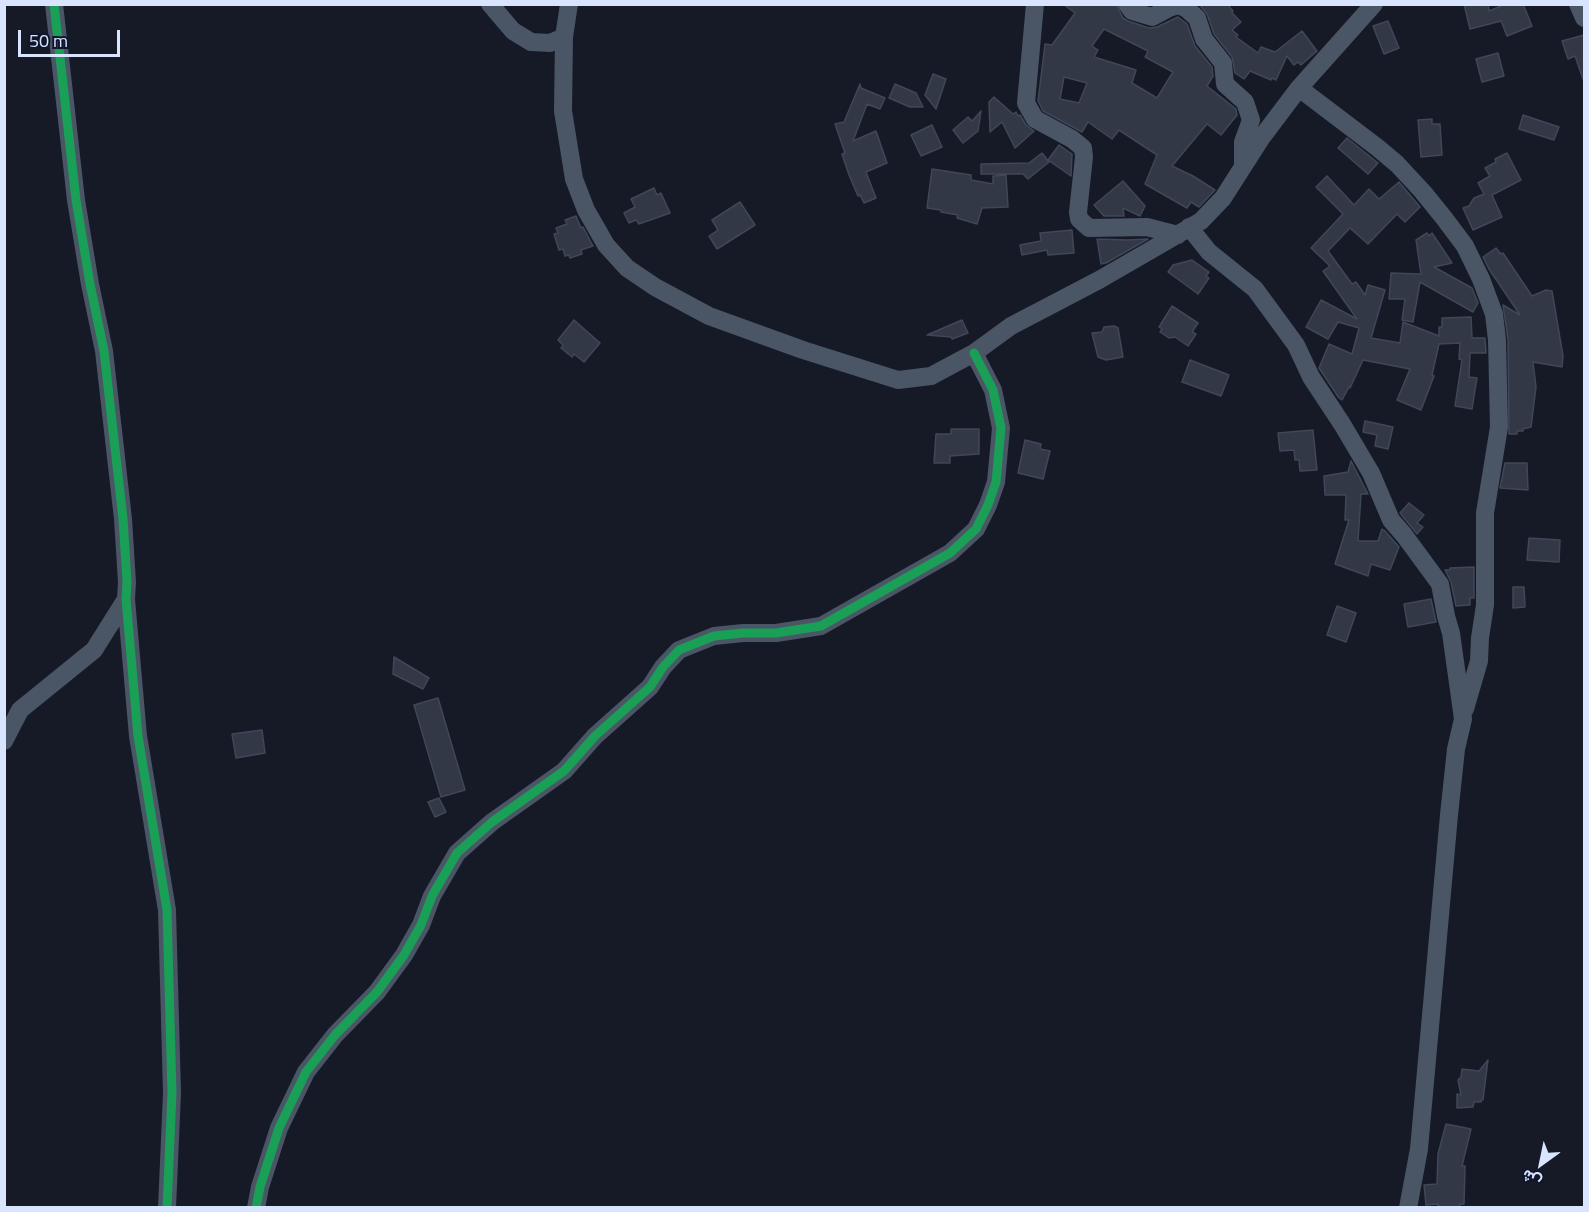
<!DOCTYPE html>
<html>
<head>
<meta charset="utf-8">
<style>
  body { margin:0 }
  #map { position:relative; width:1589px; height:1212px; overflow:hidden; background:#151a26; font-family:"Titillium Web",Vazirmatn,sans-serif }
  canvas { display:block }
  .frame { position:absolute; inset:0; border:6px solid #d9e5ff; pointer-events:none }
  .north { position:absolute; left:1511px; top:1134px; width:60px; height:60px; -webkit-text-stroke:4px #0f162c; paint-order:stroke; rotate:213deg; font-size:16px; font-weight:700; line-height:24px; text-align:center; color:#d9e5ff }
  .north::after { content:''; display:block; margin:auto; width:21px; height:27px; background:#d9e5ff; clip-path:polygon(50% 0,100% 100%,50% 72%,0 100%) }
  .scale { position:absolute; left:18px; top:30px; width:102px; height:27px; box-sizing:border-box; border:3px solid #d9e5ff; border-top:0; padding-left:8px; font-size:18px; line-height:21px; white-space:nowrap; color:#d9e5ff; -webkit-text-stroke:4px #0f162c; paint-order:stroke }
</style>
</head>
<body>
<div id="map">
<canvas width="1589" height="1212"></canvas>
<div class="frame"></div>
<div class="north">ش</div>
<div class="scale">50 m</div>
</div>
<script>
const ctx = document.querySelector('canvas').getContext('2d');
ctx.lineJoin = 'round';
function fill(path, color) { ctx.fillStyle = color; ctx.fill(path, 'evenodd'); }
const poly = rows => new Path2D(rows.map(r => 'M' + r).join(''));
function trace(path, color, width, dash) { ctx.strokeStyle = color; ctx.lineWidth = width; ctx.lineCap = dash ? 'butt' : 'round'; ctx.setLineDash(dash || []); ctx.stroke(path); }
const building = poly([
  [1063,4,1116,4,1123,18,1128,21,1149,28,1157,27,1178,17,1187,24,1195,46,1212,67,1213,76,1207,86,1236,109,1237,115,1221,135,1207,124,1172,166,1193,176,1215,190,1199,207,1191,202,1187,208,1145,184,1157,155,1119,130,1112,139,1088,122,1082,132,1043,111,1038,101,1045,44,1052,45,1075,13,1063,4],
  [1104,29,1148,51,1145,57,1173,72,1157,98,1132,83,1136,70,1094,57,1098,50,1092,46,1104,29],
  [1064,77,1087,83,1079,103,1060,99,1064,77],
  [1199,4,1227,4,1233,11,1232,13,1241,22,1232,30,1238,35,1236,37,1258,53,1261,47,1275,52,1302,31,1317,51,1301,65,1298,62,1294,65,1287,56,1276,80,1272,78,1271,80,1250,71,1244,79,1235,73,1232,57,1214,34,1207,14,1199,4],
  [1464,4,1488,4,1489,11,1506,4,1523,4,1532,26,1507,36,1501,21,1470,29,1464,4],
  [1388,21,1399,48,1384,54,1373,26,1388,21],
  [1584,35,1584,79,1583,79,1575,56,1568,59,1562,41,1584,35],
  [1498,53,1504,76,1482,82,1476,59,1498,53],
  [933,74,946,79,936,109,925,95,933,74],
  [860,84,861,88,885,98,880,109,867,104,853,141,876,131,887,163,866,172,876,198,864,203,860,195,858,196,849,175,842,154,845,153,835,124,844,122,860,84],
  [895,84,916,93,923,107,910,107,889,98,895,84],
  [994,97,1013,114,1016,112,1018,116,1020,115,1026,125,1034,131,1015,148,1002,122,990,132,989,102,994,97],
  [981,111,978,131,963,143,953,130,968,117,972,121,981,111],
  [1523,115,1559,127,1554,140,1519,129,1523,115],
  [1432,119,1432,124,1440,124,1442,155,1421,157,1418,120,1432,119],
  [932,125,942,147,921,156,911,135,932,125],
  [1347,138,1378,163,1368,174,1338,148,1347,138],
  [1059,145,1072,154,1071,176,1048,160,1059,145],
  [1042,153,1049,162,1028,179,1023,174,981,174,981,164,1029,163,1042,153],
  [1507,153,1521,180,1492,195,1502,217,1473,230,1463,208,1469,206,1474,198,1484,194,1478,183,1490,176,1485,168,1496,162,1495,159,1507,153],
  [932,169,971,175,971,180,993,184,993,176,1006,175,1008,207,982,208,977,224,957,218,958,215,941,212,941,210,927,208,932,169],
  [1327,176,1354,205,1369,189,1379,199,1399,182,1420,207,1405,222,1397,214,1368,244,1350,228,1328,251,1352,284,1356,282,1365,295,1368,285,1385,290,1371,338,1400,343,1403,322,1439,336,1439,327,1442,327,1442,318,1471,317,1472,338,1485,338,1486,353,1470,353,1469,377,1477,378,1472,409,1455,406,1462,360,1459,359,1460,343,1439,344,1432,375,1434,376,1421,410,1397,400,1410,369,1363,360,1350,388,1349,387,1342,400,1339,398,1319,368,1329,344,1352,354,1359,328,1338,322,1328,339,1306,327,1321,300,1357,319,1323,271,1330,266,1311,248,1343,214,1316,187,1327,176],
  [1123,181,1145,206,1140,216,1123,208,1124,216,1104,216,1094,205,1123,181],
  [654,188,657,195,661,193,670,213,639,224,636,220,629,223,624,213,635,207,631,199,654,188],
  [740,202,755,225,717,249,709,236,718,230,712,220,740,202],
  [576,216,581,228,583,227,593,246,581,250,582,254,570,258,569,255,565,256,563,249,559,250,554,234,558,233,556,228,567,224,565,220,576,216],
  [1072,230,1074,253,1048,255,1047,250,1022,255,1020,245,1041,241,1040,233,1072,230],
  [1427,233,1429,236,1432,233,1452,263,1434,267,1472,288,1478,303,1473,312,1420,282,1413,322,1402,320,1405,299,1389,299,1391,273,1421,274,1416,240,1427,233],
  [1097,239,1127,240,1148,239,1106,263,1101,264,1097,239],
  [1496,248,1501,254,1503,253,1532,296,1546,290,1552,291,1563,356,1562,367,1533,362,1536,387,1531,427,1523,429,1523,431,1517,431,1517,434,1509,434,1508,340,1503,305,1520,315,1489,269,1483,257,1496,248],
  [1192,260,1209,272,1206,276,1209,278,1198,294,1168,272,1173,265,1192,260],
  [1172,306,1198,323,1192,332,1196,334,1188,346,1175,337,1169,338,1160,332,1162,329,1159,327,1172,306],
  [574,320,600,343,584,362,574,354,572,357,561,348,563,345,558,340,574,320],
  [962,320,968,333,952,339,951,337,927,335,962,320],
  [1114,326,1118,328,1123,357,1106,360,1098,357,1092,333,1102,332,1104,327,1114,326],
  [1190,360,1229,375,1221,396,1182,382,1190,360],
  [1365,421,1393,427,1388,449,1375,446,1377,435,1363,432,1365,421],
  [951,429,979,429,979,454,950,456,950,463,934,463,936,434,951,434,951,429],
  [1313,430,1317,470,1300,471,1299,460,1295,460,1294,450,1280,451,1278,433,1313,430],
  [1025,440,1041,444,1040,449,1050,451,1043,479,1018,473,1025,440],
  [1351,461,1368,494,1361,494,1358,541,1378,541,1382,529,1385,531,1399,547,1390,570,1371,564,1368,576,1335,564,1349,520,1345,520,1346,495,1325,495,1324,476,1348,472,1351,461],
  [1505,463,1527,463,1528,490,1500,488,1505,463],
  [1409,503,1424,515,1417,523,1423,527,1417,534,1400,513,1409,503],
  [1529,538,1560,540,1559,562,1527,560,1529,538],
  [1474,567,1474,598,1470,598,1470,605,1456,606,1451,582,1445,570,1450,570,1450,568,1474,567],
  [1513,587,1524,587,1525,607,1513,608,1513,587],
  [1431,599,1436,622,1408,627,1404,604,1431,599],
  [1337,606,1356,613,1346,642,1327,635,1337,606],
  [394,657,429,678,423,689,393,674,394,657],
  [438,698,465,790,441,797,414,705,438,698],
  [262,730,265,753,236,758,232,734,262,730],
  [439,798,446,812,435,817,428,802,439,798],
  [1488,1060,1483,1100,1481,1100,1481,1102,1474,1102,1473,1107,1457,1108,1457,1094,1461,1095,1458,1080,1461,1077,1462,1069,1479,1071,1488,1060],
  [1446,1124,1471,1129,1462,1166,1465,1166,1464,1204,1460,1204,1460,1208,1438,1206,1438,1204,1426,1205,1424,1185,1437,1184,1438,1154,1446,1124]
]);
const minor = poly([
  [54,4,76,200,90,284,104,351,123,519,127,582,126,599,138,736,167,910,172,1093,167,1208],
  [490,4,513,31,531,42,550,43,564,37],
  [569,4,564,37,563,111,574,179,586,210,606,245,627,268,655,287,709,316,803,350,898,380,931,376,974,353,1011,326,1099,280,1201,221,1223,198,1262,137,1299,88,1374,4],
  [1035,4,1026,103,1035,119,1072,139,1083,148,1084,157,1078,212,1079,219,1089,228,1147,227,1178,235],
  [1127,4,1132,11,1152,17,1169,8,1179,5,1187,9,1197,18,1204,39,1223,63,1225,84,1245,102,1251,120,1243,142,1243,166],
  [1578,4,1584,18],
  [1299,88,1378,148,1397,164,1423,192,1444,218,1465,246,1481,279,1494,314,1497,340,1499,427,1485,513,1485,605,1480,638,1479,661,1465,709],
  [1189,227,1209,252,1255,289,1296,345,1311,377,1342,424,1371,473,1391,520,1404,535,1440,584,1446,616,1451,633,1463,719,1456,749,1449,815,1419,1149,1408,1208],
  [4,741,20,710,94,650,126,599],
  [256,1208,260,1187,279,1128,306,1072,335,1035,377,992,404,955,421,925,432,896,457,853,492,822,564,771,595,736,650,687,663,667,679,650,714,636,743,633,776,633,821,626,950,553,976,529,988,505,996,482,1001,428,993,390,974,353]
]);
const cycleway = poly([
  [54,4,76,200,90,284,104,351,123,519,127,582,126,599,138,736,167,910,172,1093,167,1208],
  [256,1208,260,1187,279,1128,306,1072,335,1035,377,992,404,955,421,925,432,896,457,853,492,822,564,771,595,736,650,687,663,667,679,650,714,636,743,633,776,633,821,626,950,553,976,529,988,505,996,482,1001,428,993,390,974,353]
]);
fill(building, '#333847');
trace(building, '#404758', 1.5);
trace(minor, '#4a5566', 18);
trace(cycleway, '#1a9f57', 9);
</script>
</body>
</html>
